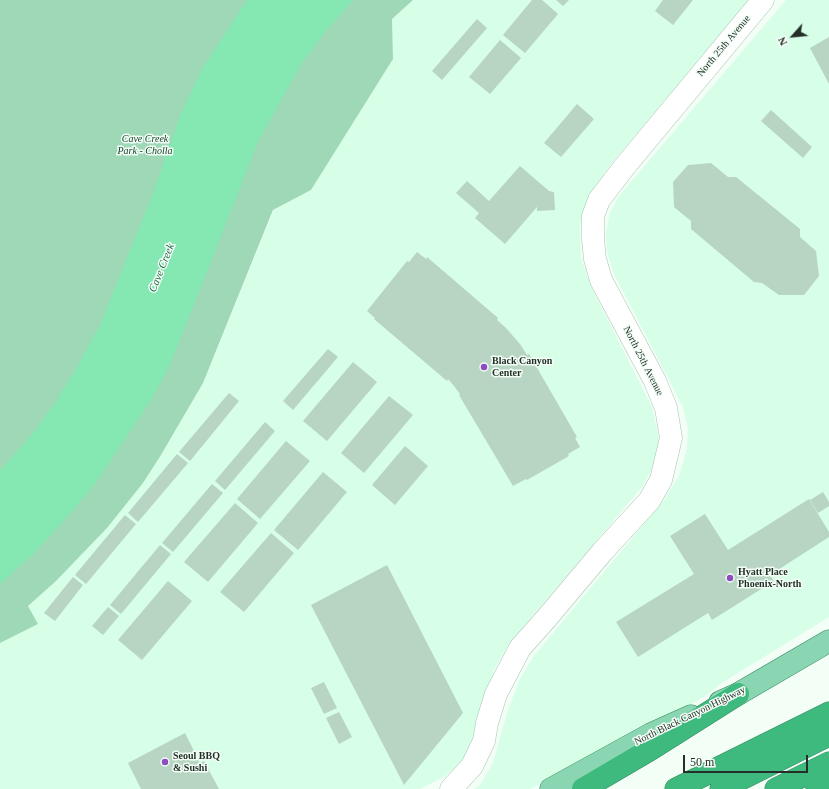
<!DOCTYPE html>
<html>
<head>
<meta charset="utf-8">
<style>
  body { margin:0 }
  #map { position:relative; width:829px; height:789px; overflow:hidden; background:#f2fef6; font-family:"Times New Roman",serif }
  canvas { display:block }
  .north { position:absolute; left:773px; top:16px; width:40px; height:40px; -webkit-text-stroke:3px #f2fef6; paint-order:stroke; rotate:243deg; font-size:11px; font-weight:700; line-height:16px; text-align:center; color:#232f28 }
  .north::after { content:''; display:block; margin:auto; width:14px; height:18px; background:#232f28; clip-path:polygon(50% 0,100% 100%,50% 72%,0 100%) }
  .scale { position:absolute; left:683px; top:755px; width:125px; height:18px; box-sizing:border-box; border:2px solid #232f28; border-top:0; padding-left:5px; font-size:12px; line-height:14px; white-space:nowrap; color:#232f28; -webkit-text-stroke:3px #f2fef6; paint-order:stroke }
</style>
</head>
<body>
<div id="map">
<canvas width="829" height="789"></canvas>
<div class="north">N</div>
<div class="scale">50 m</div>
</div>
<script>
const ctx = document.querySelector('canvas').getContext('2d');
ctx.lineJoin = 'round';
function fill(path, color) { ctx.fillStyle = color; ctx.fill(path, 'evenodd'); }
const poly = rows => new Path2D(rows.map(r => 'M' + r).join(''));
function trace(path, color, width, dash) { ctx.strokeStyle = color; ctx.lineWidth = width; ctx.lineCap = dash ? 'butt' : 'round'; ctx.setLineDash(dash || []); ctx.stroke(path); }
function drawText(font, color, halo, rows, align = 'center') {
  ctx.font = font + ' "Times New Roman",serif'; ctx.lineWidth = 3; ctx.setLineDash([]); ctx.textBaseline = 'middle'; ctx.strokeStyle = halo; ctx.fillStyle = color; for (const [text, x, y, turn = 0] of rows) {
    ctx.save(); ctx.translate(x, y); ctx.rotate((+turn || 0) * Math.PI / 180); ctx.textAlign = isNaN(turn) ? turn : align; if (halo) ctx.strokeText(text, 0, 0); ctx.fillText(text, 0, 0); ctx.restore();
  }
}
const built = poly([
  [413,0,749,0,610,165,592,191,580,224,581,258,592,289,652,407,659,439,654,466,642,487,510,642,494,670,473,742,461,762,445,776,420,789,0,789,0,643,38,624,28,606,56,581,107,528,143,483,161,455,203,383,274,210,311,190,393,59,392,19],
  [786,0,829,0,829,617,723,682,707,695,642,732,530,789,474,789,480,785,493,763,507,713,519,681,533,657,664,500,679,476,687,449,688,428,683,407,614,274,607,252,606,234,610,212,619,196]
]);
const green = poly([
  [0,0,413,0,392,19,393,59,311,190,273,210,203,383,161,455,143,483,107,528,56,581,28,606,38,624,0,643]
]);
const water = poly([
  [247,0,353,0,324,33,300,66,259,140,169,367,151,400,97,481,70,514,33,554,0,584,0,471,33,433,55,403,77,367,100,325,152,196,180,116,202,69]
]);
const building = poly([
  [532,0,542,0,558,14,525,53,503,35],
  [556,0,569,0,563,6],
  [663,0,693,0,673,25,655,11],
  [477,19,487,28,442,80,432,71],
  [829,37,829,84,810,48],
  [500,40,521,58,490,94,469,77],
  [577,104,594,119,561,157,544,143],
  [771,110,812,147,803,158,761,121],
  [711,163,728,177,736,177,800,229,800,237,816,251,819,276,804,295,779,295,762,283,754,282,691,229,691,221,674,207,673,182,688,165],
  [520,166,549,191,554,192,555,210,537,211,537,207,505,244,475,218,479,213,456,193,467,181,489,201],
  [417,252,426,259,427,257,498,318,497,320,506,328,520,344,527,355,529,354,577,437,575,438,580,447,568,454,569,456,527,480,526,479,513,486,459,395,460,394,454,386,448,379,447,381,374,319,375,318,367,311,407,261,409,262],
  [328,349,338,357,293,410,283,401],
  [353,362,377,382,327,441,303,421],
  [229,393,239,401,190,461,179,452],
  [389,396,413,415,364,473,341,453],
  [265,422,275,431,225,490,215,481],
  [286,441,310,461,260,519,237,499],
  [405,446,428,466,395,505,372,485],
  [177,454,188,463,138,522,128,513],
  [323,472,347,492,298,550,274,530],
  [212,484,223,493,173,552,162,543],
  [823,492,829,502,829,506,818,513,810,500],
  [809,499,829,532,829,537,770,575,774,581,712,620,708,613,638,657,616,622,694,574,670,536,705,514,728,550],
  [235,503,258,523,208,582,184,562],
  [125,515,136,524,86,584,75,575],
  [271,533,294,553,244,612,220,592],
  [160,545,171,554,121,614,110,605],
  [387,565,463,713,404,785,311,605],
  [73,577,83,585,55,621,44,613],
  [168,581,192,601,142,660,118,640],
  [108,607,119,616,103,635,92,626],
  [324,682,337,708,324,714,311,688],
  [339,712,352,737,339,744,326,718],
  [185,733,200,763,204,761,219,789,141,789,128,763]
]);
const minor = poly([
  [451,789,472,766,484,741,487,723,496,694,520,648,545,620,603,551,649,501,661,480,671,438,666,408,655,381,601,280,595,259,593,239,593,216,599,200,625,166,763,0]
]);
const major = poly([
  [720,702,738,694,829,641],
  [551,789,651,734,691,716]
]);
const highway = poly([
  [583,789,651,749,738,694],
  [676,789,829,713],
  [721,789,829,735],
  [776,789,829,763],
  [817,789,829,783]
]);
const markers = [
  [484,367,4,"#8f4bc0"],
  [730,578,4,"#8f4bc0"],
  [165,762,4,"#8f4bc0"]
];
const streetNames = [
  ["North 25th Avenue",724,46,-50],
  ["North 25th Avenue",643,361,63],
  ["North Black Canyon Highway",690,716,-26]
];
const parkNames = [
  ["Cave Creek",145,139],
  ["Park - Cholla",145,151]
];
const poiNames = [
  ["Black Canyon",492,361],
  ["Center",492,373],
  ["Hyatt Place",738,572],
  ["Phoenix-North",738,584],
  ["Seoul BBQ",173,756],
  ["& Sushi",173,768]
];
const waterNames = [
  ["Cave Creek",162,268,-68]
];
fill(built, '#d7fee6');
fill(green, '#9ed8b6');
fill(water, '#85e7b1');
fill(building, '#b8d5c3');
trace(minor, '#a8c6b4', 23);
trace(major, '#358961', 23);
trace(highway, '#358961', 23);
trace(minor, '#fff', 22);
trace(major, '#8bd6b2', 22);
trace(highway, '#3eba7f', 22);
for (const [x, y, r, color] of markers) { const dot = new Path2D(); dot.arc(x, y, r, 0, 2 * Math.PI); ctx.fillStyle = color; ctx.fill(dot); trace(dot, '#f2fef6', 1.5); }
drawText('10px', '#232f28', '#f2fef6', streetNames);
drawText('italic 10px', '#16402b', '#f2fef6', parkNames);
drawText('bold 10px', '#232f28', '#f2fef6', poiNames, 'left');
drawText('italic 11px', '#1e6543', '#f2fef6', waterNames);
</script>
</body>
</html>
